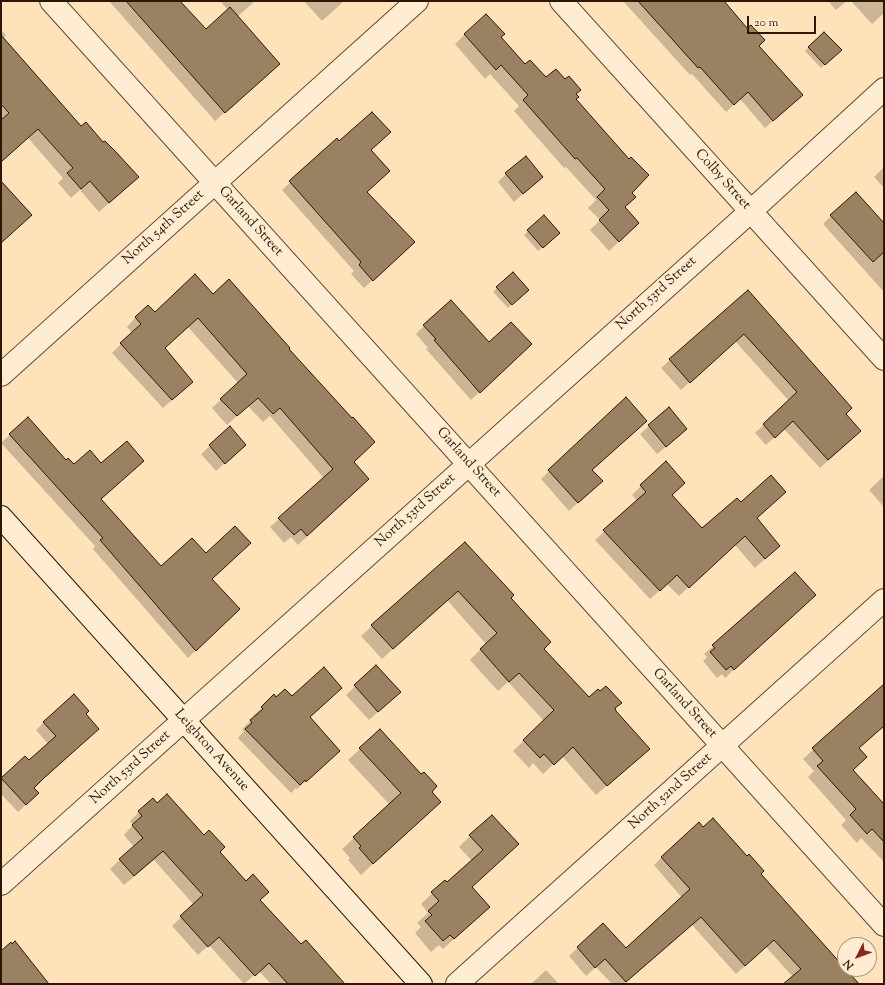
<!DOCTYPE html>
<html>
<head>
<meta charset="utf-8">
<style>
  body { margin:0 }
  #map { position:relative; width:885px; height:985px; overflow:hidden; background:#fee3ba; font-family:"Sorts Mill Goudy",serif }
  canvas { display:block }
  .frame { position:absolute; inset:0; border:2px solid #2c1703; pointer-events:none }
  .north { position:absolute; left:837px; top:937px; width:40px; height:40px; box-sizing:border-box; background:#feedd2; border:1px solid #aa977f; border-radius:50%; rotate:228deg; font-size:11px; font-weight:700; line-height:16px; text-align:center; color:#2c1703 }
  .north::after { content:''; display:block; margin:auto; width:14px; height:18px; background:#8f2418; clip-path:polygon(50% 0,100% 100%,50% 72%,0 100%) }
  .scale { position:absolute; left:747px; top:16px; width:69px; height:18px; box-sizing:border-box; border:2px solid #2c1703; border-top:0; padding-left:5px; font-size:12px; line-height:14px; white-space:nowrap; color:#2c1703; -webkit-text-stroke:3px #feedd2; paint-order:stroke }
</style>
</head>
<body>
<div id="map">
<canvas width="885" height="985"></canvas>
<div class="frame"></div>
<div class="north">N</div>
<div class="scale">20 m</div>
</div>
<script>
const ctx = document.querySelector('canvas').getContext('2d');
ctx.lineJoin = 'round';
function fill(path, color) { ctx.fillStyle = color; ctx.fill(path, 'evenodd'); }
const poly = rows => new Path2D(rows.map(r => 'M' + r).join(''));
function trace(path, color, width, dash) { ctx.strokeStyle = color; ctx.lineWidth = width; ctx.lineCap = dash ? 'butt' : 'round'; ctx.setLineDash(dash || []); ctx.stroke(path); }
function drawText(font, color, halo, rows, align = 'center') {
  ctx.font = font + ' "Sorts Mill Goudy",serif'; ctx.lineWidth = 4; ctx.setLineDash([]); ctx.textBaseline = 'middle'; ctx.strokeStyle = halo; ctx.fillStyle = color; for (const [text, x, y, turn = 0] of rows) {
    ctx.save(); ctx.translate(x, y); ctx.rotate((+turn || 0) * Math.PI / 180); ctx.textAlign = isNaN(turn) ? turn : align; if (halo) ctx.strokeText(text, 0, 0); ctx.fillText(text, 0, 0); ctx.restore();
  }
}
const shadow = poly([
  [109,1,179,1,206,31,228,10,220,1,255,1,237,17,270,73,215,121],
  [304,1,344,1,322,21],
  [623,1,723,1,747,29,794,102,765,128,740,99,726,112,692,74,690,75],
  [828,1,847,1,836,10],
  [851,1,884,1,884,13,872,24],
  [1,30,6,35,3,38,81,127,103,144,138,177,99,212,80,190,71,198,58,183,63,178,28,138,1,162],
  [465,34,499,38,525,65,575,94,575,100,631,193,624,208,628,233,609,251,590,230,600,220,588,208,596,200,566,167,564,168,514,111,519,106,490,74,485,79,455,44],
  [809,47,836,54,821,68,805,51],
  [337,140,339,143,370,150,366,192,405,250,364,288,351,274,354,271,282,190],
  [884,167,884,188,874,177],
  [506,174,542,177,514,202,498,182],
  [544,216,555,236,538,251,524,235],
  [831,216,884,225,884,292,823,224],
  [513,274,527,290,508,308,493,292],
  [748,291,845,414,852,439,820,468,784,429,766,445,755,433,789,401,735,341,681,390,661,368],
  [213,295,288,349,353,462,359,488,298,545,291,537,284,543,270,527,324,478,270,416,263,422,248,406,227,425,212,408,238,383,188,327,164,348,192,382,163,408,112,353,132,333,127,327,136,317],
  [424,326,489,343,522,352,471,400,426,349,428,348,416,334],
  [625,398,591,470,601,481,569,511,541,479],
  [669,409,678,437,657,454,640,434],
  [28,418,161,568,206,555,211,579,238,609,188,658,93,549,95,546,1,443],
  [230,428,245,445,216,471,201,454],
  [884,476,884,507,869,490],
  [641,486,671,495,702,529,740,504,785,492,756,519,779,546,755,568,735,545,679,596,667,584,650,599,595,540,637,501,632,495],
  [465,543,510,598,543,649,589,699,614,709,638,759,596,795,562,756,543,774,533,763,529,768,513,751,544,721,508,682,498,691,470,660,486,644,447,600,382,659,361,636],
  [795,574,806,604,725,678,722,674,717,678,703,661,707,657,704,654],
  [376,666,391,700,369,720,346,695],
  [877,692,884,700,884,726,858,749,852,770,884,805,884,862,861,838,857,843,841,825,846,820,808,777,814,771,803,759],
  [274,696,276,698,291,698,309,718,330,759,297,789,296,788,291,793,238,738,244,731,242,729,254,717,253,716],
  [85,715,90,737,33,789,30,801,18,812,1,794,1,779,25,757,29,762,48,744,36,730,44,722],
  [360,749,430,792,428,813,361,875,348,860,350,858,342,849,390,805,348,760],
  [157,804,219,852,301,946,344,984,271,984,259,971,244,984,209,945,198,955,172,926,194,905,154,860,124,885,110,869,134,847,124,835,133,825,130,821,139,812],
  [470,836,518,844,471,887,489,907,443,949,439,945,431,952,415,933,421,927,417,923,428,913,421,904,445,881,447,883,472,861,459,847],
  [662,857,759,875,860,984,784,984,793,977,766,947,736,974,692,925,624,984,612,984,596,967,586,976,569,956,603,925,626,950,682,898,654,865],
  [546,970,559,984,531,984]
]);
const building = poly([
  [126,1,180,1,206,29,230,7,280,64,225,113,126,1],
  [638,1,724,1,747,28,751,25,765,40,759,46,803,95,773,121,748,92,734,105,700,67,698,68,638,1],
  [486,14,505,34,501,37,525,64,530,60,546,77,556,69,565,79,569,76,581,90,576,94,579,97,576,99,629,159,631,157,649,175,632,193,636,197,625,207,639,223,619,242,599,220,609,210,597,197,605,189,577,158,575,159,523,100,528,95,501,65,496,70,464,34,486,14],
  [824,32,842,50,825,65,808,47,824,32],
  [1,35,81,126,86,122,103,142,105,141,116,152,139,177,109,203,90,181,81,189,67,173,73,168,38,129,1,162,1,120,9,113,1,104,1,35],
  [372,112,391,132,371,150,390,171,367,192,415,242,373,281,359,265,361,262,289,181,337,138,339,141,372,112],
  [526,156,543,177,523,194,505,173,526,156],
  [1,181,32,215,1,243,1,181],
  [856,192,884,223,884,252,873,262,830,215,856,192],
  [544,215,560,233,543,248,527,230,544,215],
  [513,272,529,290,512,305,496,287,513,272],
  [195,274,213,294,229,279,290,348,289,349,352,418,353,417,375,442,354,462,369,479,307,536,301,529,294,535,278,518,333,469,280,408,273,414,258,398,237,416,220,399,247,374,198,318,165,348,193,382,172,400,120,343,141,324,135,317,148,305,155,312,195,274],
  [748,290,852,408,846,414,861,431,828,460,793,421,775,438,763,424,797,392,744,334,690,383,669,359,748,290],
  [451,300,489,342,511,322,532,344,480,393,434,340,436,339,423,325,451,300],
  [626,397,647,421,592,470,603,481,578,503,548,470,626,397],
  [669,407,687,429,666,447,648,425,669,407],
  [28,417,66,460,68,458,74,464,90,450,101,463,127,441,144,461,101,499,161,566,192,538,206,553,235,526,251,543,212,579,240,609,196,651,100,540,103,538,9,434,28,417],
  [230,426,246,445,225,464,209,445,230,426],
  [666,461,685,483,672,495,702,528,737,498,741,502,771,475,786,492,757,518,780,546,765,559,745,536,689,588,677,575,660,591,603,530,646,492,640,485,666,461],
  [465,542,514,595,511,598,551,642,544,649,589,697,598,689,600,691,606,686,622,703,615,708,616,711,650,749,607,786,573,747,554,765,544,754,540,758,523,740,554,710,519,673,509,682,480,649,497,633,458,591,393,649,371,625,465,542],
  [795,572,816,595,734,670,731,666,726,670,710,652,715,648,712,645,795,572],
  [376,665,401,692,378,712,354,685,376,665],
  [324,667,342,688,310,717,340,751,306,782,305,780,300,785,245,729,252,723,250,720,263,709,261,707,274,694,276,697,285,689,292,696,324,667],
  [884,684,884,726,859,748,867,757,853,770,884,804,884,842,872,829,867,834,850,815,856,809,817,766,823,761,812,748,884,684],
  [74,694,89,711,86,714,99,729,45,777,34,788,39,793,26,805,1,778,25,756,29,760,56,736,43,722,74,694],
  [380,729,421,774,424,772,437,786,432,792,441,802,373,864,359,848,361,846,353,837,401,793,359,748,380,729],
  [167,794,204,835,209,830,225,847,220,852,246,881,253,874,269,892,260,900,301,944,306,940,345,984,288,984,269,963,255,976,219,937,208,947,180,916,203,895,163,851,134,876,119,859,143,838,132,825,142,816,138,811,153,798,157,803,167,794],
  [492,815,519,844,472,887,490,907,454,939,450,935,443,941,425,921,432,915,428,911,439,901,431,892,445,880,447,882,483,850,469,835,492,815],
  [713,818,747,856,749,854,764,871,761,874,859,984,783,984,801,969,774,940,745,966,701,917,626,982,605,959,595,968,577,947,603,923,626,948,690,889,661,857,699,822,703,827,713,818],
  [15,941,49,984,1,984,1,951,11,942,12,944,15,941]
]);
const street = poly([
  [51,1,884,925],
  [561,1,884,359],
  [1,375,417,1],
  [1,884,751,211,884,89],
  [457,984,884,600]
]);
const secondary = poly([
  [1,517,421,984]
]);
const streetNames = [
  ["Colby Street",722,180,48],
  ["Garland Street",250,222,48],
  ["North 54th Street",164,228,-42],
  ["North 53rd Street",657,294,-42],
  ["Garland Street",468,463,48],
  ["North 53rd Street",416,511,-42],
  ["Garland Street",684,704,48],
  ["Leighton Avenue",211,751,48],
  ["North 53rd Street",131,768,-42],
  ["North 52nd Street",671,792,-42]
];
fill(shadow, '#0003');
fill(building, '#998162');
trace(building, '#2c1703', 1);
trace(street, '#604a31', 24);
trace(secondary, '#2c1703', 24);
trace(street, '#feedd2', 22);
trace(secondary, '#feedd2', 22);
drawText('14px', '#2c1703', '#feedd2', streetNames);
</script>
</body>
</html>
